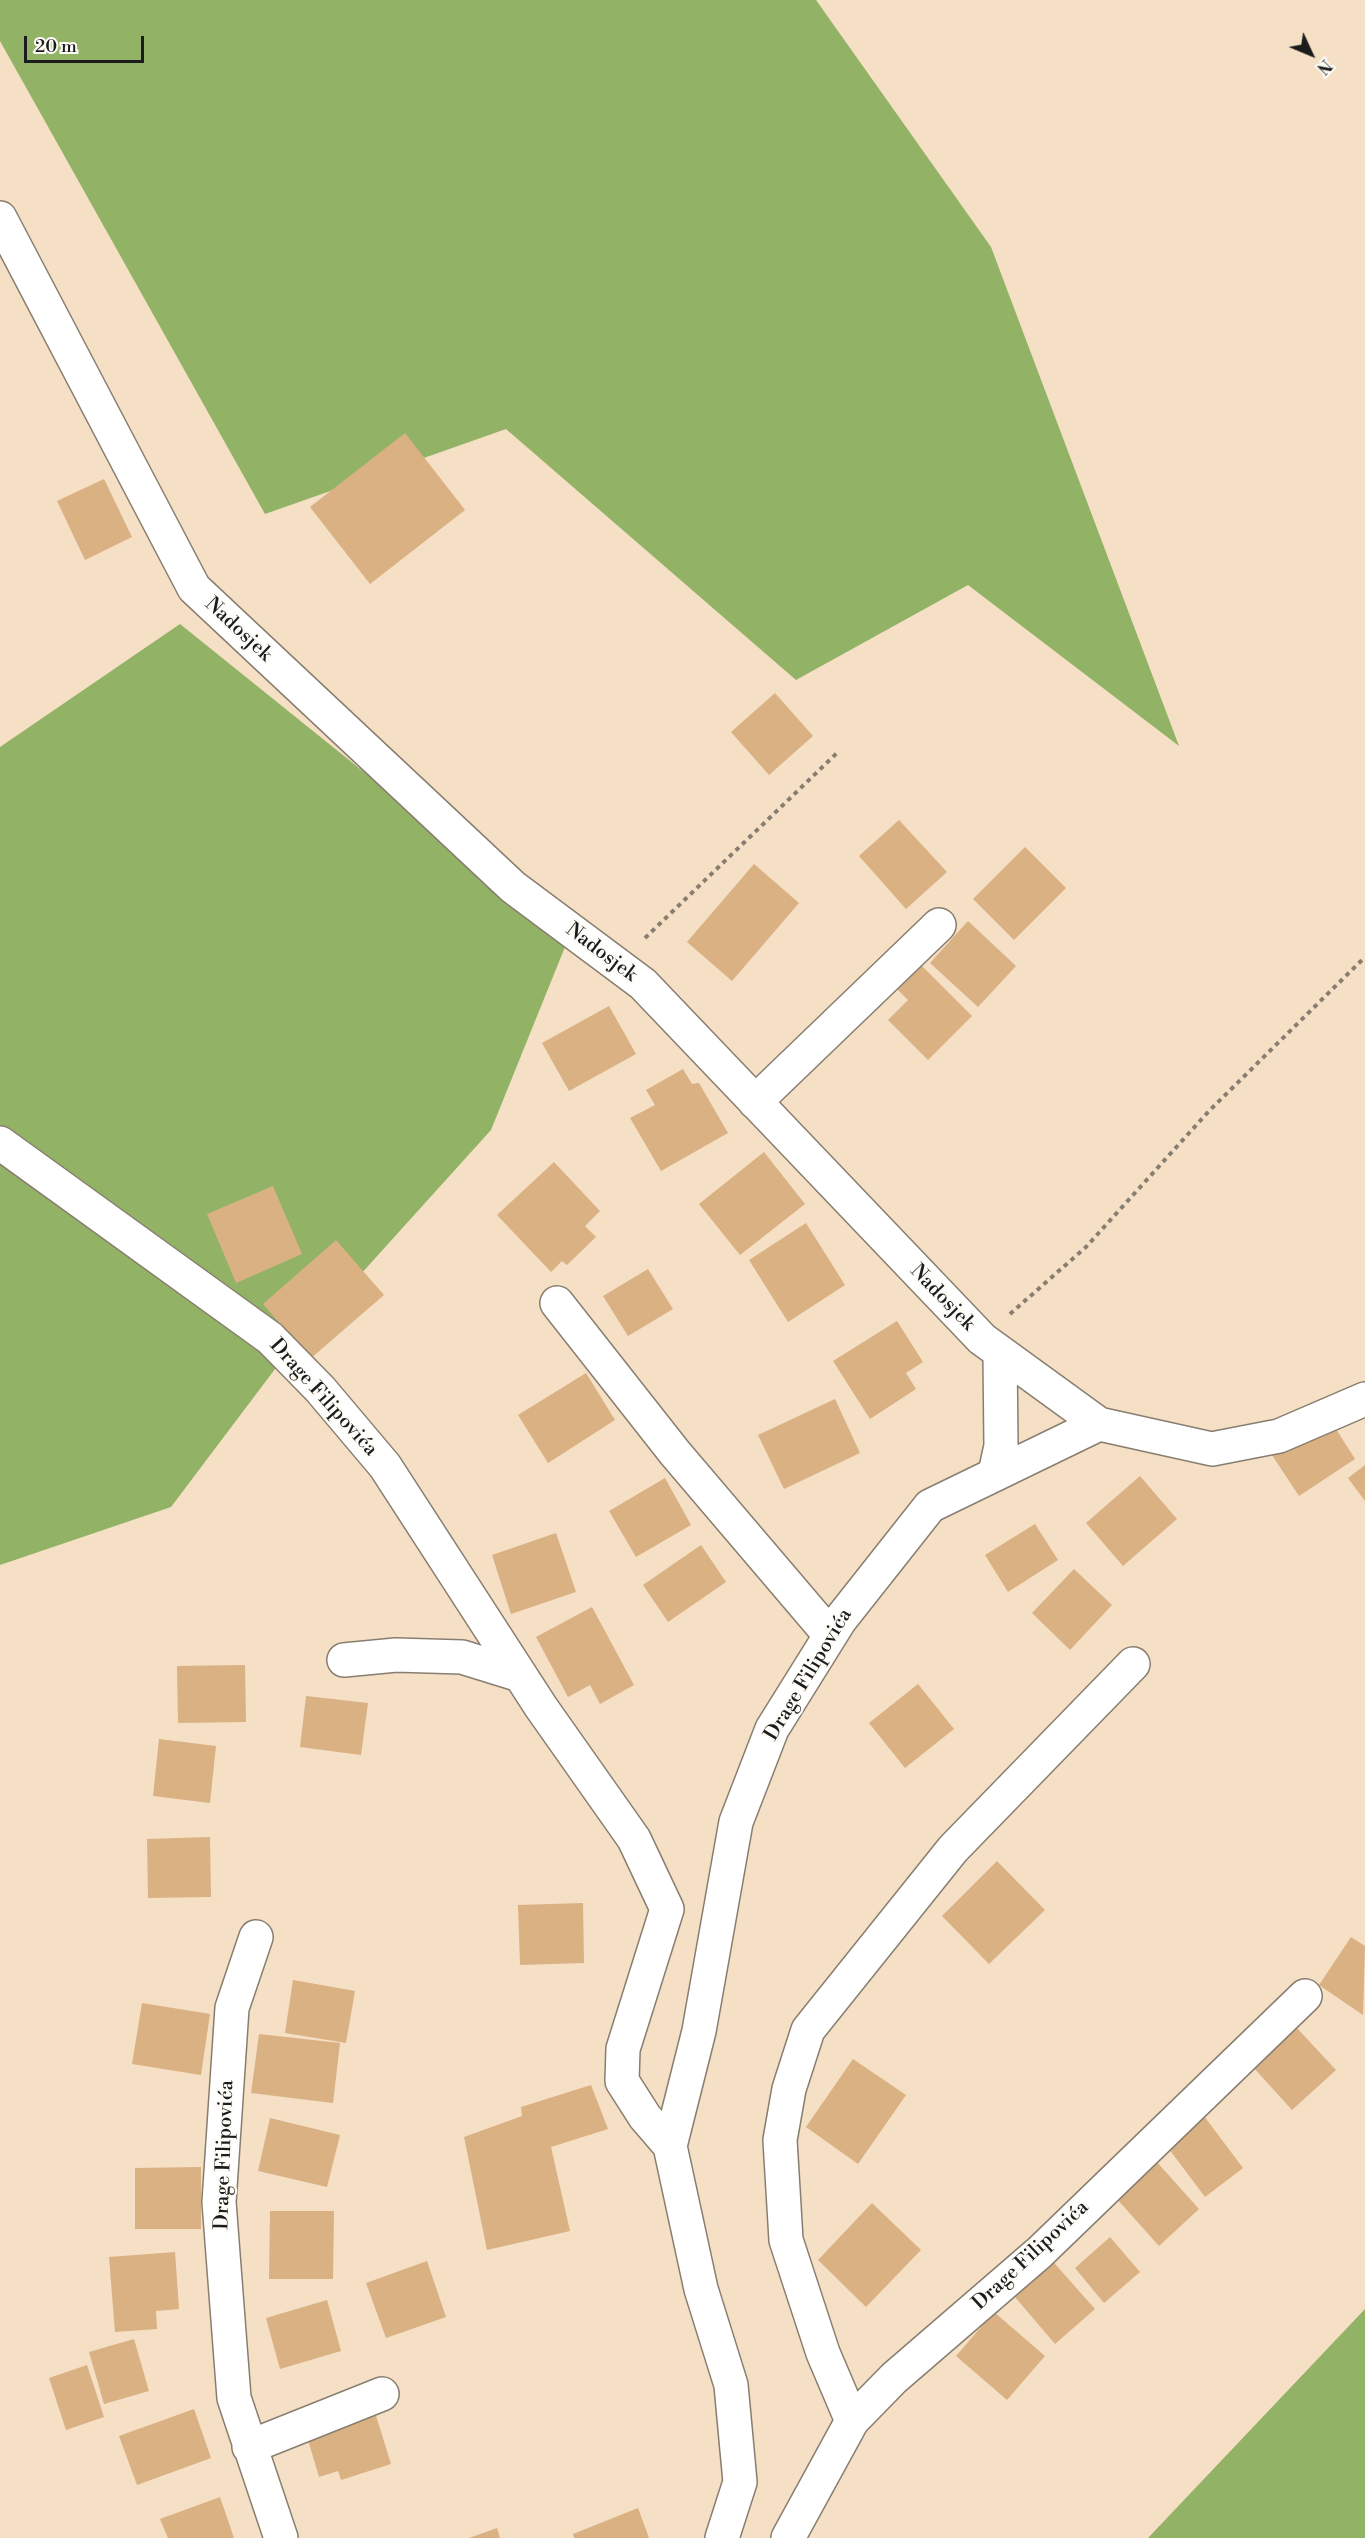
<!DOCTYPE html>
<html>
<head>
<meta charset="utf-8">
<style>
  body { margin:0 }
  #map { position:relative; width:1365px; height:2538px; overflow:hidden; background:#f5dfc5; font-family:"Libre Bodoni",serif }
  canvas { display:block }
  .north { position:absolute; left:1281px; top:24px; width:60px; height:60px; -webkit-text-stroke:4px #fdfcf7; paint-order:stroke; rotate:134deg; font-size:16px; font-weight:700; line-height:24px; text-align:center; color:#1c1c1c }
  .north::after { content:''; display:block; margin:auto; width:21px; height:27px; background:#1c1c1c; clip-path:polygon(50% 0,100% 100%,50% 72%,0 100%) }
  .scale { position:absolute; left:24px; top:36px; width:120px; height:27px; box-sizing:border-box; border:3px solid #1c1c1c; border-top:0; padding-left:8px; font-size:18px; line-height:21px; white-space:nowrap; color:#1c1c1c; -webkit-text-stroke:4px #fdfcf7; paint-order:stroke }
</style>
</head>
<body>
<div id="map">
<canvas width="1365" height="2538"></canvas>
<div class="north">N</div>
<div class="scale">20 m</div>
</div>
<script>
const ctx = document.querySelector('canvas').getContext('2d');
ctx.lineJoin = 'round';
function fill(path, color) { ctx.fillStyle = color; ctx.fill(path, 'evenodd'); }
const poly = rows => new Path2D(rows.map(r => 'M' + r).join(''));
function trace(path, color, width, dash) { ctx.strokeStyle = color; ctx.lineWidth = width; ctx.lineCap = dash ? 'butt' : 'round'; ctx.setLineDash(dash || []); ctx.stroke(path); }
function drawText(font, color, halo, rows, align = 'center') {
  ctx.font = font + ' "Libre Bodoni",serif'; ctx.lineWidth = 4.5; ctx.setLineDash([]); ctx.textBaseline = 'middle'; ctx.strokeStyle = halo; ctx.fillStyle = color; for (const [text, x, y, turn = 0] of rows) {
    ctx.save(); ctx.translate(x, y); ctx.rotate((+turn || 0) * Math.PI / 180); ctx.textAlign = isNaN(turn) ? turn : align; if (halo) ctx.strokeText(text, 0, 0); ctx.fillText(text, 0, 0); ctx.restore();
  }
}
const forest = poly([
  [0,0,816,0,991,247,1179,746,968,585,796,680,506,429,265,514,0,41],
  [180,624,569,937,491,1130,275,1369,171,1507,0,1565,0,747],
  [1365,2309,1365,2538,1148,2538]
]);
const building = poly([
  [405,433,465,510,370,584,310,507],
  [104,479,132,537,85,560,57,501],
  [775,693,813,736,769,775,731,732],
  [899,820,947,872,906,909,859,856],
  [1025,847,1066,888,1014,940,973,899],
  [754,864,799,903,732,981,687,942],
  [968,921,1016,966,978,1007,930,963],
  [921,965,972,1016,928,1060,888,1020,908,1000,897,989],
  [609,1006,636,1054,569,1091,542,1043],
  [683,1069,692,1084,699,1083,728,1133,661,1171,630,1118,655,1105,646,1090],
  [764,1152,805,1204,740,1255,699,1204],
  [554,1162,600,1211,585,1226,596,1237,567,1265,562,1261,551,1272,497,1215],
  [273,1186,302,1254,236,1283,207,1214],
  [806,1223,845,1285,788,1322,749,1260],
  [336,1240,384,1295,310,1359,263,1304],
  [648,1269,673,1309,628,1336,603,1296],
  [897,1321,923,1362,906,1373,916,1389,870,1419,833,1361],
  [586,1373,615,1420,548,1463,518,1415],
  [835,1399,860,1453,784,1489,758,1435],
  [1329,1418,1355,1459,1299,1496,1272,1455],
  [1365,1465,1365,1501,1348,1478],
  [1140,1476,1177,1519,1123,1566,1086,1523],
  [665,1478,691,1525,636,1557,609,1511],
  [1035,1524,1058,1560,1008,1592,985,1555],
  [556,1533,576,1592,511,1614,492,1555],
  [701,1545,726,1582,668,1622,643,1585],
  [1074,1569,1112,1605,1070,1650,1032,1613],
  [592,1607,634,1685,600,1704,590,1685,568,1697,536,1637],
  [245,1665,246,1722,178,1723,177,1666],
  [918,1684,954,1729,905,1768,869,1723],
  [306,1696,368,1703,361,1755,300,1747],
  [159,1739,216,1746,210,1803,153,1796],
  [210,1837,211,1897,148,1898,147,1839],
  [997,1861,1045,1910,989,1964,942,1916],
  [583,1903,584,1963,520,1965,518,1905],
  [1351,1937,1365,1946,1363,2015,1319,1985],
  [293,1980,355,1991,346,2043,285,2033],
  [142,2003,210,2014,201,2075,132,2064],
  [1296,2027,1336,2070,1292,2110,1253,2067],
  [259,2034,340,2043,333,2103,251,2093],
  [853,2059,906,2095,858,2164,806,2127],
  [591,2085,608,2129,551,2147,570,2231,487,2250,464,2137,522,2116,521,2107],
  [1204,2116,1243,2168,1205,2197,1166,2145],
  [270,2118,340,2135,327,2187,258,2171],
  [1156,2161,1199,2209,1159,2246,1116,2198],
  [201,2167,201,2229,135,2229,135,2168],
  [872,2203,921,2250,866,2307,818,2260],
  [270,2211,334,2211,333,2279,269,2279],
  [1110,2237,1140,2272,1104,2303,1075,2268],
  [175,2252,179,2309,156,2311,157,2329,115,2332,109,2257],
  [1048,2256,1095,2309,1055,2344,1009,2290],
  [427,2261,446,2317,386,2338,366,2283],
  [327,2300,341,2351,280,2369,266,2318],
  [994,2312,1045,2356,1007,2400,956,2356],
  [134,2339,149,2391,104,2404,89,2352],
  [87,2365,104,2417,66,2430,49,2378],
  [373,2406,391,2464,341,2480,338,2471,319,2477,305,2430],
  [194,2409,211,2458,137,2485,119,2436],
  [220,2497,234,2538,168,2538,160,2519],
  [638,2508,649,2538,574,2538,573,2534],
  [497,2528,500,2538,469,2538]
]);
const path = poly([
  [645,938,839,751],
  [1010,1314,1086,1247,1209,1111,1365,957]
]);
const street = poly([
  [0,218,194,588,513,887,643,984,982,1339,1099,1424,1212,1449,1279,1436,1365,1399],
  [755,1102,939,925],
  [0,1143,270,1338,320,1389,385,1466,541,1707,634,1839,667,1909,623,2049,622,2081,645,2117,670,2146],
  [557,1303,675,1453,830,1635],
  [995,1473,1001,1446,1000,1354],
  [344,1660,396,1655,462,1657,520,1675],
  [256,1937,232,2008,219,2202,234,2398,281,2538],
  [852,2421,823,2353,786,2240,780,2140,789,2089,808,2030,953,1849,1133,1664],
  [249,2447,382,2394],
  [722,2538,740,2482,731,2385,701,2289,670,2146,699,2031,736,1822,772,1729,840,1620,930,1506,1099,1424],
  [788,2538,852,2421,894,2378,1040,2252,1305,1996]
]);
const streetNames = [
  ["Nadosjek",238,630,43],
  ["Nadosjek",601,953,37],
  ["Nadosjek",942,1298,46],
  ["Drage Filipovića",323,1398,48],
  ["Drage Filipovića",809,1675,-59],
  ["Drage Filipovića",225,2155,-88],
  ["Drage Filipovića",1031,2256,-43]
];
fill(forest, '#92b266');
fill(building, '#d9b183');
trace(street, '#887e70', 36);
trace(path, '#887e70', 4, [4.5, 4.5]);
trace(street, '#fff', 33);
drawText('20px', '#1c1c1c', '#fdfcf7', streetNames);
</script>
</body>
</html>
